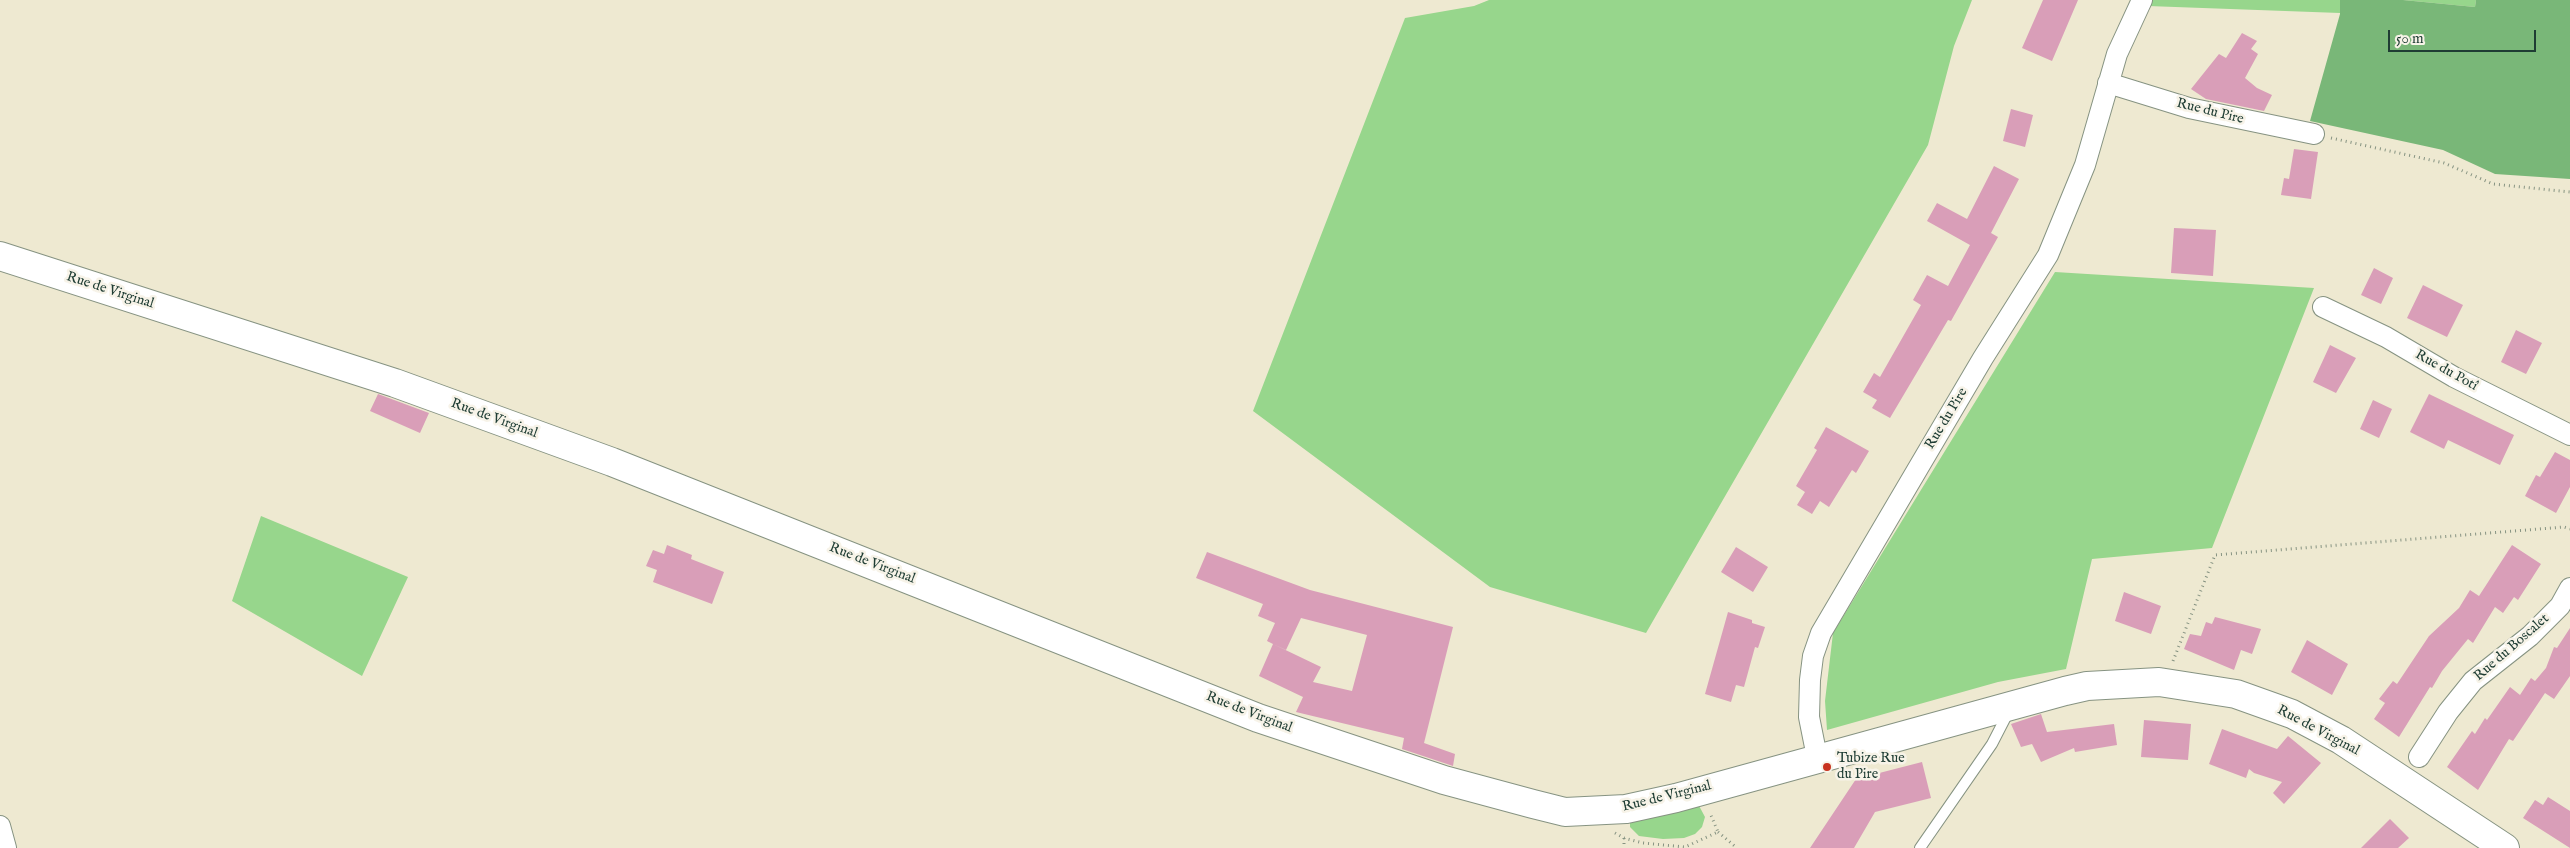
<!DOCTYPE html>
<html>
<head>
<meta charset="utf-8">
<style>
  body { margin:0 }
  #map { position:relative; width:2570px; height:848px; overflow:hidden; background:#eee9d1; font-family:"IM FELL English",serif }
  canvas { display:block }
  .scale { position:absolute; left:2388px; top:30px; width:148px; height:22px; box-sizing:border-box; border:2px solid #1f3d34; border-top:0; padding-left:6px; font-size:15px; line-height:18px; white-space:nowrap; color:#1f3d34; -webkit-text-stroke:4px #f7f3e8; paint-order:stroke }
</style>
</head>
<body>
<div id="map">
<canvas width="2570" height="848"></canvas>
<div class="scale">50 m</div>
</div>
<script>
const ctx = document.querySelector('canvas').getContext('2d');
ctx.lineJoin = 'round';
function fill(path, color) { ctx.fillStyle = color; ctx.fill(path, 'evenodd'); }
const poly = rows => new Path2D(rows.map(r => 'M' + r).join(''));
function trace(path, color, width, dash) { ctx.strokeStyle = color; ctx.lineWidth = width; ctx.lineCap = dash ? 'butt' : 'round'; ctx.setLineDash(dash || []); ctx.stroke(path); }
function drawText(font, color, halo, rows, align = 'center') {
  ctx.font = font + ' "IM FELL English",serif'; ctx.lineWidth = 5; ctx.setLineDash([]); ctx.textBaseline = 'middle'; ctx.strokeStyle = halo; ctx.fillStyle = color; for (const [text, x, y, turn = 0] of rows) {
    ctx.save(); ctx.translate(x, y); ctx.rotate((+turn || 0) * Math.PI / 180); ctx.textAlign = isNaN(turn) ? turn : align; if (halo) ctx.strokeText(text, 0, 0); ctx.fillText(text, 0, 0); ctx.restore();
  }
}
const green = poly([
  [1489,0,1972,0,1954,46,1928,145,1646,633,1490,587,1253,411,1405,18,1474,6],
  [2152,0,2340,0,2340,13,2148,6],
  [2403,0,2476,0,2475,7],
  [2055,272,2314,288,2212,548,2092,559,2066,669,1998,682,1827,730,1825,701,1833,633],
  [261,516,408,577,362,676,232,601],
  [1697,802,1705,817,1702,827,1695,834,1684,838,1663,839,1639,836,1630,827,1630,820]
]);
const forest = poly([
  [2340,0,2403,0,2475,7,2476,0,2570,0,2570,179,2495,174,2443,150,2310,121,2340,14]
]);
const building = poly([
  [2043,0,2078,0,2052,61,2022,48],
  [2242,33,2257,41,2251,49,2258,54,2245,78,2257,88,2272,95,2264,111,2206,99,2191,89,2219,54,2226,58],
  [2011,109,2033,115,2025,147,2003,141],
  [2294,149,2318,152,2311,199,2281,195,2284,178,2289,179],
  [1994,166,2019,179,1991,233,1998,237,1951,321,1948,320,1890,418,1872,408,1877,400,1863,392,1874,373,1880,377,1921,305,1913,300,1927,275,1948,286,1970,245,1927,221,1937,203,1967,219],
  [2174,228,2216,230,2213,276,2171,273],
  [2374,268,2393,278,2381,304,2361,295],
  [2423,285,2463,305,2447,337,2407,318],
  [2516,330,2542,343,2526,374,2501,362],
  [2330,345,2356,358,2336,393,2313,382],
  [378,394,429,413,420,433,370,411],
  [2429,394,2514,435,2500,465,2448,440,2444,449,2410,432],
  [2373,400,2392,409,2379,438,2360,429],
  [1826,427,1869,451,1856,473,1852,470,1829,507,1820,501,1812,514,1797,505,1805,492,1796,486,1817,450,1814,448],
  [2555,452,2570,460,2570,487,2556,513,2525,496,2536,475,2540,477],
  [667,545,692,555,691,559,724,572,712,604,653,582,657,570,646,566,653,550,664,554],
  [2512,545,2541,564,2518,600,2514,597,2503,613,2495,607,2473,643,2468,639,2442,671,2432,688,2430,687,2399,737,2374,719,2385,703,2379,699,2393,681,2397,684,2429,636,2459,608,2470,590,2479,596],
  [1736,547,1768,567,1753,592,1721,572],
  [1207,552,1310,590,1453,627,1424,743,1455,754,1453,766,1402,749,1404,738,1296,712,1303,697,1259,676,1273,644,1267,641,1275,623,1258,616,1263,604,1196,578],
  [1301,618,1367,635,1352,691,1313,682,1321,667,1273,644,1286,650],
  [2124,592,2161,606,2151,634,2115,621],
  [1728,612,1752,620,1752,623,1765,627,1758,648,1755,647,1744,687,1736,685,1731,702,1705,694],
  [2215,617,2261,629,2252,654,2241,650,2234,670,2184,649,2190,634,2201,636,2206,622,2212,624],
  [2570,628,2570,676,2554,699,2545,693,2513,741,2509,739,2478,790,2447,767,2472,731,2475,734,2485,718,2487,720,2510,687,2520,695,2531,678,2535,681,2546,668,2554,647,2557,648],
  [2307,640,2348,664,2332,695,2291,672],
  [2041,714,2047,732,2114,724,2117,745,2075,752,2074,748,2041,762,2032,744,2021,747,2011,724],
  [2144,720,2191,724,2188,760,2141,757],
  [2222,729,2277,749,2288,736,2321,763,2284,804,2273,793,2282,782,2254,773,2249,769,2246,778,2209,764],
  [1922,762,1931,798,1875,812,1854,848,1810,848,1856,779],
  [2548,797,2570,811,2570,848,2523,818,2535,800,2543,805],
  [2390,819,2409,838,2398,848,2361,848]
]);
const path = poly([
  [2331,138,2444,163,2493,184,2570,192],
  [2173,661,2215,555,2564,527,2570,529],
  [1718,832,1737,848],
  [1615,833,1624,838,1643,843,1685,847,1718,832,1710,813],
  [1624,838,1624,848]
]);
const lane = poly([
  [1920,848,1992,744,2009,711]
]);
const street = poly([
  [2108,83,2189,108,2314,134],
  [2323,307,2386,337,2454,377,2570,435],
  [1817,757,1809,717,1810,680,1813,656,1821,633,1983,358,2048,255,2085,165,2117,54,2142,0],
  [2419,757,2448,712,2473,681,2530,636,2560,606,2570,588],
  [0,826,6,848]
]);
const secondary = poly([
  [0,256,395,383,612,462,1258,718,1444,780,1533,804,1565,812,1626,809,1676,798,2065,691,2087,686,2159,682,2236,694,2292,714,2341,740,2505,848]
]);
const markers = [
  [1827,767,5,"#c8321e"]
];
const streetNames = [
  ["Rue du Pire",2210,112,14],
  ["Rue de Virginal",110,291,18],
  ["Rue du Potî",2446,371,29],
  ["Rue de Virginal",494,419,20],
  ["Rue du Pire",1947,419,-59],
  ["Rue de Virginal",872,564,21],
  ["Rue du Boscalet",2512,648,-41],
  ["Rue de Virginal",1249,713,21],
  ["Rue de Virginal",2318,731,28],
  ["Rue de Virginal",1667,797,-14]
];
const poiNames = [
  ["Tubize Rue",1837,759],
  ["du Pire",1837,775]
];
fill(green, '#97d68c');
fill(forest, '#79b778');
fill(building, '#d99eb8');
trace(lane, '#869382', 12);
trace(street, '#869382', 22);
trace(secondary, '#869382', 30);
trace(path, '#869382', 3, [1, 4]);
trace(lane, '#fff', 10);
trace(street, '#fff', 20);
trace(secondary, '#fff', 28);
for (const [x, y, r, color] of markers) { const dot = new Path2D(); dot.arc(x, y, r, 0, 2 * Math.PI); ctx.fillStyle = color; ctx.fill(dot); trace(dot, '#f7f3e8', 2); }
drawText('14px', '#1f3d34', '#f7f3e8', streetNames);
drawText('14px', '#1f3d34', '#f7f3e8', poiNames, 'left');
</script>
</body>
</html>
